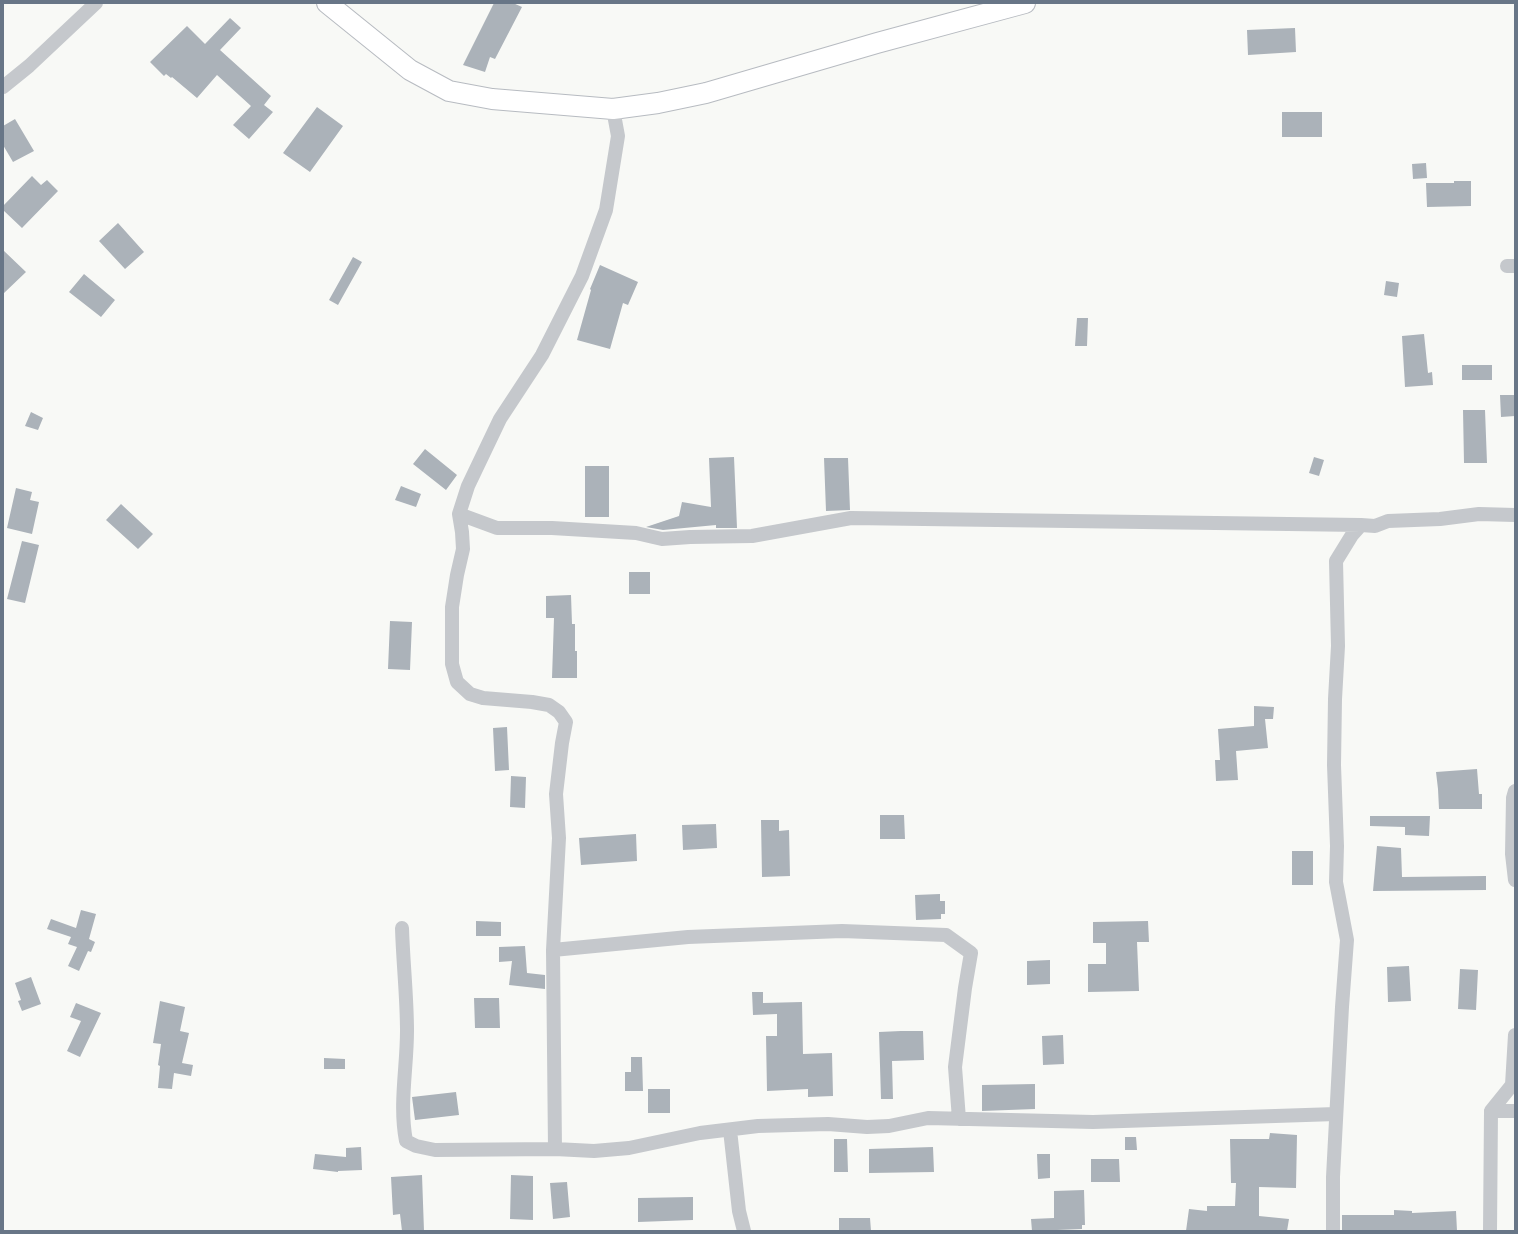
<!DOCTYPE html>
<style>
body{margin:0}
#map{position:relative;width:1518px;height:1234px;overflow:hidden;background:#f8f9f6;font-family:"Asap Condensed",sans-serif}
canvas{display:block}
.frame{position:absolute;inset:0;border:4px solid #687687;pointer-events:none}
</style>
<div id="map">
<canvas width="1518" height="1234"></canvas>
<div class="frame"></div>
</div>
<script>
const context = document.querySelector('canvas').getContext('2d');
context.lineJoin = 'round';
function fillPath(path, color) { context.fillStyle = color; context.fill(path, 'evenodd'); }
function stroke(path, color, width, dash) { context.strokeStyle = color; context.lineWidth = width; context.lineCap = dash ? 'butt' : 'round'; context.setLineDash(dash || []); context.stroke(path); }
fillPath(new Path2D(`
 M494 3H513L522 7 495 59 490 57 485 72 463 65Z
 M230 18 241 28 220 50 271 96 264 105 273 112 249 139 233 125 251 106 217 75 197 98 172 77 171 78 166 74 164 76 150 62 187 26 205 44Z
 M1295 28 1296 52 1248 55 1247 30Z
 M317 107 343 126 310 172 283 153Z
 M1282 112H1322V137H1282Z
 M15 119 34 151 13 162 3 145V126Z
 M1426 163 1427 178 1413 179 1412 164Z
 M32 176 41 185 47 180 58 191 22 228 3 210V206Z
 M1454 181H1471V206L1427 207 1426 183H1454Z
 M118 223 144 252 125 269 99 241Z
 M3 250 26 272 3 294Z
 M353 257 362 262 338 305 329 300Z
 M600 265 638 282 628 305 623 303 610 349 577 340 591 290 590 289Z
 M84 274 115 300 101 317 69 292Z
 M1386 281 1399 283 1397 297 1384 295Z
 M1077 318H1088L1087 346H1075Z
 M1424 334 1428 373 1432 372 1433 385 1405 387 1402 336Z
 M1462 365H1492V380H1462Z
 M1500 395H1515V416L1501 417Z
 M1463 410H1485L1487 463H1464Z
 M31 412 43 418 38 430 25 426Z
 M425 449 457 475 446 490 413 464Z
 M734 457 737 528H716V525L663 530 646 527 679 516 682 502 711 507 709 458Z
 M1314 457 1324 460 1319 476 1309 473Z
 M824 458H848L850 510 826 511Z
 M585 466H609V517H585Z
 M401 486 421 494 416 507 395 500Z
 M16 488 32 492 30 500 39 502 32 534 7 528Z
 M121 504 153 534 138 549 106 520Z
 M22 541 39 545 25 603 7 599Z
 M629 572H650V594H629Z
 M571 595 572 624H575V651H577V678H552L554 618H546V596Z
 M390 621 412 622 410 670 388 669Z
 M1254 706 1274 707 1273 719H1265L1268 748 1236 751 1238 780 1216 781 1215 760H1220L1218 729 1254 726Z
 M507 727 509 770 495 771 493 728Z
 M1477 769 1479 794H1482V809H1439L1438 789 1436 772Z
 M511 776 526 777 525 808 510 807Z
 M880 815H904L905 839H880Z
 M1370 816H1430L1429 836 1405 835V827L1370 826Z
 M761 820H779V831L789 830 790 876 762 877Z
 M716 824 717 848 683 850 682 825Z
 M636 834 637 861 581 865 579 838Z
 M1377 846 1401 848 1402 877 1486 876V890L1373 891Z
 M1292 851H1313V885H1292Z
 M940 894V901H945V914H941V919L916 920 915 895Z
 M81 910 96 914 89 939 95 942 91 952 88 951 79 971 68 966 77 947 68 944 71 937 47 929 51 919 76 928Z
 M476 921 501 922V936H476Z
 M1148 921 1149 942H1137L1139 991 1088 992V964H1106V943H1093V922Z
 M525 946 527 973 545 975V989L509 985 512 961 499 962V947Z
 M1050 960V984L1027 985V961Z
 M1409 966 1411 1001 1388 1002 1387 967Z
 M1460 969 1478 970 1476 1010 1458 1009Z
 M31 977 41 1004 22 1011 18 1001 21 1000 15 983Z
 M752 992H763V1003L802 1002 803 1054 832 1053 833 1096 808 1097V1089L767 1091 766 1036H777V1014L753 1015Z
 M474 998H499L500 1028H475Z
 M160 1001 185 1007 180 1031 189 1033 182 1063 193 1065 191 1076 174 1073 172 1089 158 1088 160 1066 158 1065 161 1044 153 1043Z
 M76 1003 101 1013 80 1057 67 1051 81 1021 70 1017Z
 M901 1031H923L924 1060 892 1061 893 1099H881L879 1032Z
 M1063 1035 1064 1064 1043 1065 1042 1036Z
 M631 1057H642L643 1091H625V1072H631Z
 M324 1058 345 1059V1069H324Z
 M1035 1084V1109L982 1111V1085Z
 M648 1089H670V1113H648Z
 M456 1092 459 1115 415 1120 412 1097Z
 M1270 1133 1297 1135 1296 1188 1259 1187V1216L1289 1219 1287 1231H1186L1189 1209 1207 1211V1206H1235L1236 1183H1231L1230 1139H1269Z
 M1125 1137H1136L1137 1150H1125Z
 M834 1139H847L848 1172H834Z
 M361 1147 362 1170 338 1171V1172L313 1169 315 1154 346 1157V1148Z
 M933 1147 934 1172 869 1173V1149Z
 M1037 1154H1050V1178L1038 1179Z
 M1091 1159H1119L1120 1182H1091Z
 M422 1175 424 1231H402L400 1214 393 1215 391 1177Z
 M511 1175 533 1176V1220L510 1219Z
 M567 1182 570 1217 553 1219 550 1183Z
 M1084 1190 1085 1225H1082V1229L1032 1231 1031 1219 1054 1218V1191Z
 M693 1197V1220L638 1222V1198Z
 M1394 1210 1412 1211V1213L1456 1211 1457 1231H1342V1215H1394Z
 M839 1218H870L871 1231H839Z`), '#abb2b9');
const secondary = new Path2D(`
 M327 3 410 70 449 91 492 99 613 109 658 103 706 93 877 43 1025 3`);
stroke(secondary, '#b7bbc1', 22);
stroke(new Path2D(`
 M3 87 29 66 96 3
 M1507 266H1515
 M459 514 497 528H552L636 533 662 539 690 537 752 536 851 518 1361 525
 M1515 791 1513 798 1512 854 1515 880
 M402 928C403 962 407 997 407 1031 407 1068 399 1104 406 1141L416 1146 435 1150 555 1149 594 1151 629 1148 700 1133 758 1126 828 1124 867 1127 889 1126 928 1118 1093 1122 1336 1114
 M553 950 688 937 842 931 946 935 971 953 965 988 955 1067 959 1119
 M1491 1111H1515
 M730 1130 739 1211 744 1231
 M555 1149 553 950 559 838 556 794 562 743 566 722 559 712 549 705 532 702 483 698 470 694 457 682 452 664V607L457 575 463 549 462 532 459 514 468 486 500 419 542 355 582 276 606 210 618 136 613 109
 M1333 1231V1177L1342 1007 1347 940 1336 882 1337 846 1334 765 1335 699 1338 646 1336 561 1352 535 1361 525 1375 526 1388 521 1440 519 1479 514 1515 515
 M1490 1231 1491 1111 1512 1085 1515 1035`), '#c5c8cc', 14);
stroke(secondary, '#fff', 20);
</script>
